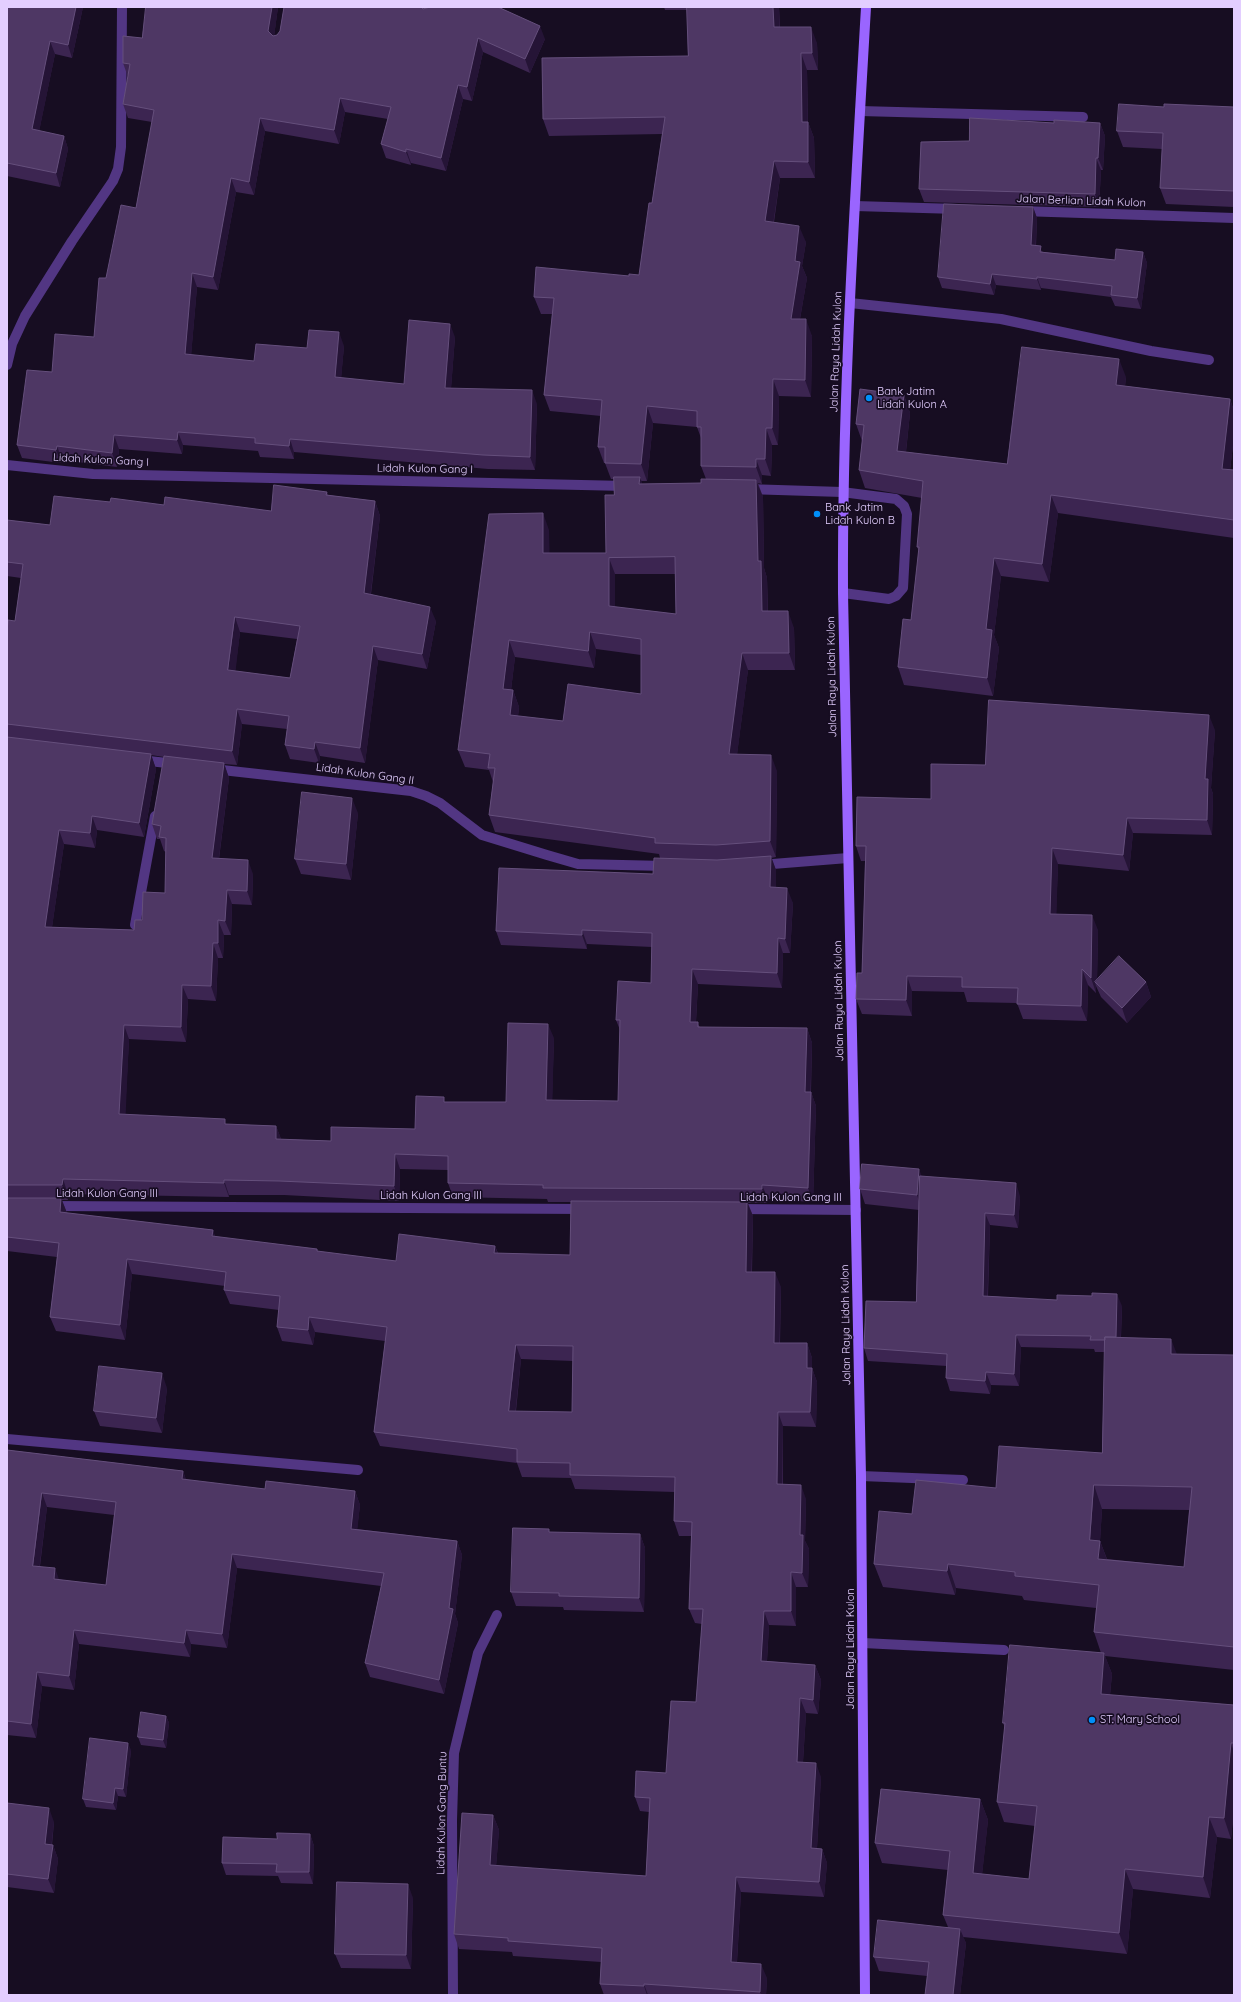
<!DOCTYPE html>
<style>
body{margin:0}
#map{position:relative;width:1241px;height:2002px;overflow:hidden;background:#170d22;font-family:Quicksand,sans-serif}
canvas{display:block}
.frame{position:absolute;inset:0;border:8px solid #e3ceff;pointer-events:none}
</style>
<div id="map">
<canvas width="1241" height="2002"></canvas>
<div class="frame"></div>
</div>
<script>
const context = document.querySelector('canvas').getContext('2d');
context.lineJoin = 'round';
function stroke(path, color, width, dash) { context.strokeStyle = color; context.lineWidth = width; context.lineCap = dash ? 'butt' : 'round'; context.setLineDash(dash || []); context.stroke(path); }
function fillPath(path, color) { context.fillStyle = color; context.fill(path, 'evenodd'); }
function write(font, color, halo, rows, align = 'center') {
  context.font = font + ' Quicksand,sans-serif'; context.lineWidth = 3.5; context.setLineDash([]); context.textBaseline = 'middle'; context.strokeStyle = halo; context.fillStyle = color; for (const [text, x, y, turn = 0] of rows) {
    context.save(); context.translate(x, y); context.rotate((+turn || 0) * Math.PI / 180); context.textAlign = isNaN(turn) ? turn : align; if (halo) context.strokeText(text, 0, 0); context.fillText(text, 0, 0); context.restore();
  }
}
stroke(new Path2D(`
 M850 303 1001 319 1151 351 1209 360
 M842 492 896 499 904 506 907 514 903 588 896 596 889 599 843 593
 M861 1476 963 1480
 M863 1643 1004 1650`), '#523683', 10);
stroke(new Path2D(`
 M860 111 1083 117
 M855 206 957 209
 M1021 211 1234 218
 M7 365 12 344 25 316 72 241 113 181 118 169 121 147 122 7
 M7 465 93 474 626 486
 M746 489 842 492
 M140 760 176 764
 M213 769 411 791 426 796 440 803 482 835 547 855 578 864 666 866
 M760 865 848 858
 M135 925 155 816
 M52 1206 584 1209
 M738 1209 856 1210
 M7 1439 358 1470
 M453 1995 452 1820 454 1753 478 1653 497 1615`), '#523683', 10);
stroke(new Path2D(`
 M865 1995 861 1476 843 593C842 398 855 202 866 7`), '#9a65ff', 10);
fillPath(new Path2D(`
 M7 7H91V8L83 7 72 58 55 54 39 131 64 136 68 149 60 187 7 176Z
 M278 7 274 36 277 35 280 31 284 7H426V8L545 39 530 73 483 52 472 101 463 99 446 171 411 163V165L386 158 381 144 388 119 345 112 339 144 265 131 254 195 236 192 218 290 197 287 191 355 254 361 307 348 344 346 341 378 404 384 455 337 451 388 537 404 535 470 488 469 294 452V459L260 457 258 451 183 445 182 454 119 449 117 467 62 460 61 463 22 458 17 445 52 372 94 337 106 278 136 208 152 122 128 118 123 104 128 77 123 63 142 38Z
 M664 7H779L780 27 817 43 818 70H807L808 122 814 138 815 178H780L774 222 806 242 802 266 807 278 800 319 812 336 811 397 779 396 778 445H772L771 476 762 475V484L758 483 763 497 764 568 767 578 768 611 794 628 795 670H748L737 754 777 771 776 857 771 858 776 870V888L793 903 790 953H783L782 988 698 984 696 1022 700 1027 807 1028 812 1043 811 1092 816 1106 813 1202 768 1199 767 1203H748L753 1216 752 1272 781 1287 780 1343H807L812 1358V1368L817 1382 816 1427 783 1426V1484L806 1499 805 1541 809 1549 808 1587H796V1626L769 1625 767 1661 815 1665 821 1680 818 1714 806 1713 803 1762 821 1777 817 1848 822 1849 827 1863 824 1897 741 1892 737 1962 767 1978 766 1995H604L600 1984 601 1962 513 1956 512 1952 459 1949 454 1934 493 1815 499 1830 496 1866 646 1876 649 1812 640 1811 635 1797 666 1773 696 1702 702 1624 695 1623 689 1609 691 1536H679L674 1521 675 1492 575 1489 571 1478 522 1477 517 1463 380 1446 374 1432 385 1341 315 1332 313 1345 282 1341 277 1327 279 1310 230 1304 224 1290 225 1286 132 1274 125 1340 56 1331 50 1317 57 1257 7 1251V633L15 621 21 578 7 576V520L50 525 110 502 271 511 327 492 328 495 375 501 380 516 371 594 436 621 427 669 378 660 365 763 320 756 319 763 290 759 285 745 287 729 242 724 237 765 224 764 229 778 219 859 253 874 252 905 232 904 231 935H224L223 958H218L216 1001 188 999 186 1042 129 1039 125 1114 227 1124 276 1126 281 1139 331 1141 415 1129 446 1102H506L554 1038 552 1100 618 1101 620 1030 616 1020 651 983 652 947 587 944V949L501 945 496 931 653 874 660 858 659 854 495 832 489 815 493 782 489 770 465 767 458 750 549 530V553H606L614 495V479H611L605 463H604L598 447 601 416 550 411 544 395 552 314H541L534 297 629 276 639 275 652 203 662 134 549 136 543 119 688 56 687 10H665ZM653 423 697 427 701 438V466L706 479 701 483 642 484 641 481H647ZM615 574H675L676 614 615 607ZM240 632 297 639 290 678 235 671ZM596 649 641 655V694L563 721 518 716 519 707 513 690H511L515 657 594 668ZM151 755 164 757 152 824 157 839H160L164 851 166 852 165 893 134 930 52 927 64 844 95 848 97 830 144 837 156 769ZM400 1169 448 1170V1183L453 1197 547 1199 548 1202H571L570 1255 498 1253 495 1246 396 1261 318 1252 317 1249 215 1237 213 1230 67 1213 62 1200H68V1194L229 1197V1195H284L399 1201ZM521 1359 573 1361 572 1412 516 1411Z
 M1007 7H1024V8Z
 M1164 107H1234V207L1166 204 1160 188 1162 149 1123 147 1117 131Z
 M1054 123H1100L1105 136 1103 170H1101L1099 207 924 202 919 189 969 141Z
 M1033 207 1037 218 1036 246 1043 252 1115 260 1143 252 1147 263 1141 309 1115 306 1111 297 1041 288V290L996 285 994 295 942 288 938 277Z
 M1126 377 1125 386 1230 399 1234 411V437L1230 470H1234V538L1058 513 1049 582 1001 576 994 635 999 648 993 696 904 685 898 667 911 620 919 551 917 547 922 498 865 488 859 470 862 441 856 424 904 395 910 413 906 452 1007 464Z
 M1215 730 1211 788 1213 794 1212 835 1133 833 1129 871 1058 864 1056 914 1098 930 1097 980 1146 982 1151 997 1127 1023 1101 997 1096 986V993L1088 985 1087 1021 1023 1019 1017 1003 967 1002 964 992 912 991V1016L862 1014 856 999 862 973 865 861H861L856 846 985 765Z
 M358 813 351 880 301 874 295 859Z
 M922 1176 1020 1196 1018 1228 990 1225 988 1296 1122 1306 1121 1337 1176 1354 1234 1355V1670L1105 1656 1112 1674 1110 1695 1234 1705V1808L1231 1839 1217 1837 1210 1898 1133 1889 1127 1954 963 1937 966 1943 960 1995H925L927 1976 879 1971 874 1957 948 1927 943 1915 948 1870 882 1863 875 1843 980 1799 988 1820 982 1874 1029 1879 1035 1826 1004 1822 997 1802 1005 1728 1003 1723 1101 1653 1094 1632 1096 1608 1024 1600 1022 1596 956 1588 955 1595 883 1587 874 1564 912 1514 996 1488 1102 1453 1105 1352H1095L1094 1349 1021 1347 1019 1386 991 1385 990 1394 950 1391 946 1378 947 1366 868 1361 864 1348 916 1302 919 1210 865 1204 860 1189ZM1102 1509 1189 1510 1184 1567 1107 1559 1100 1541Z
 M167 1388 162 1433 100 1426 94 1411Z
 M7 1450 183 1471 186 1480 265 1489 355 1491 360 1505 357 1529 457 1541 462 1555 455 1614 458 1623 444 1694 370 1677 365 1663 381 1586 237 1568 227 1648 191 1644 190 1657 79 1644 74 1690 42 1686 36 1738 7 1735ZM47 1507 114 1515 106 1585 60 1580 40 1566Z
 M550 1532 640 1534 645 1548 644 1612 564 1610 563 1607 516 1606 511 1592Z
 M166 1716 169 1723 166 1748 141 1745 138 1737Z
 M131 1750 126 1797 118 1796 116 1810 86 1807 83 1799Z
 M7 1803 54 1822 52 1845H53L58 1859 54 1893 7 1887Z
 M310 1834 314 1846 313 1884 281 1883 278 1876 226 1875 222 1863 277 1839Z
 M413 1898 411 1969 341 1968 335 1954Z`), '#3c2551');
fillPath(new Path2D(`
 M76 7H83L72 58 68 45Z
 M272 7H278L273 45 268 31Z
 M773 7H779L780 44 774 27Z
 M540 26 545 39 530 73 525 59Z
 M811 27 817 43 818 70 812 53Z
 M478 38 483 52 472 101 467 87Z
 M50 41 55 54 37 142 32 129Z
 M801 53 807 70 808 139 802 122Z
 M458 85 463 99 446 171 441 158Z
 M340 98 345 112 339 144 334 130Z
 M260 118 265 131 254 195 249 182Z
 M808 122 814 138 815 178 808 162Z
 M1100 123 1105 136 1103 170 1098 158Z
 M64 136 68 149 60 187 56 173Z
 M406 149 411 163V165L406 152Z
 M1096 158 1101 170 1099 207 1095 194Z
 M774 161 780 178 771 238 765 221Z
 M231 178 236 192 218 290 213 277Z
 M1033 207 1037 218 1035 256 1031 245Z
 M799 226 806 242 802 266 807 278 797 336 791 319 795 261Z
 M1143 252 1147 263 1141 309 1137 298Z
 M192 273 197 287 190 368 185 354Z
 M992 274 996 285 994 295 990 284Z
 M1037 277 1041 288V290L1037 279Z
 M806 319 812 336 811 397 805 380Z
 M450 324 455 337 450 401 445 388Z
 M339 332 344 346 340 391 335 377Z
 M1119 359 1126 377 1123 403 1116 385Z
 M773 379 779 396 778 445 772 428Z
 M532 390 537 404 535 470 530 457Z
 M904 395 910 413 904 469 897 451Z
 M1230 399 1234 411V437L1228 487 1222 469Z
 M647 406 653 423 647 481 641 464Z
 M766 428 772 445 771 476 765 459Z
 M178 432 183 445 182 454 177 440Z
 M114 435 119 449 117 467 112 453Z
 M290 439 294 452V459L289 446Z
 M57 446 62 460 61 463 56 450Z
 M756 459 762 475V484L756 467Z
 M640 477 646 494 639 484Z
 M756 480 763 497 764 568 767 578 768 628 762 611 758 561Z
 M1051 495 1058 513 1049 582 1042 564Z
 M375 501 380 516 369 607 364 593Z
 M543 513 549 530 550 570 543 553Z
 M609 558 615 574V623L609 606Z
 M994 558 1001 576 994 635 999 648 993 696 987 678 986 629Z
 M430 607 436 621 427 669 422 654Z
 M788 611 794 628 795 670 789 653Z
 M235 617 240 632 234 685 228 670Z
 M590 632 596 649 594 668 588 651Z
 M509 640 515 657 509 706 503 689Z
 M373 646 378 660 365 763 360 748Z
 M742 653 748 670 735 771 729 754Z
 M513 690 519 707 516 732 510 715Z
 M237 709 242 724 237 765 232 751Z
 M1209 715 1215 730 1211 788 1213 794 1212 835 1207 820 1205 779Z
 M315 742 320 756 319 763 314 749Z
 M151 754 156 769 144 837 139 823Z
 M771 755 777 771 776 857 770 841Z
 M224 763 229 778 217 873 212 858Z
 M352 798 358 813 351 880 346 864Z
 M92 816 97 830 95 848 90 833Z
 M1127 818 1133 833 1129 871 1123 855Z
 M59 830 64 844 50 941 45 927Z
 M1052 848 1058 864 1056 930 1050 914Z
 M771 856 776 870V902L770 887Z
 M248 860 253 874 252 905 247 891Z
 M787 888 793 903 790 953 785 939Z
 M227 890 232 904 231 935 225 921Z
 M1092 915 1098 930 1097 983 1095 982 1096 986V993L1091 978Z
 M218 920 224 935 223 958 218 943Z
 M582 930 587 944V949L582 935Z
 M778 938 783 953 782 988 777 973Z
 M213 943 218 958 216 1001 211 986Z
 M692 969 698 984 695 1037 690 1022Z
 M1082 969 1088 985 1087 1021 1081 1006Z
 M907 976 912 991V1016L906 1000Z
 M1146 982 1151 997 1127 1023 1122 1008Z
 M182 985 188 999 186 1042 181 1027Z
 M548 1024 554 1038 552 1115 546 1100Z
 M124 1025 129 1039 125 1129 119 1114Z
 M807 1028 812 1043 810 1106 805 1092Z
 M811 1092 816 1106 813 1202 808 1188Z
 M276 1126 282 1141 276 1139Z
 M395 1154 400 1169 399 1201 394 1186Z
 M919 1169 925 1185 922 1210 917 1195Z
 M63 1179 68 1194V1200L62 1185Z
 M224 1180 229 1195V1197L224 1183Z
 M1016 1183 1020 1196 1018 1228 1014 1215Z
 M762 1185 768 1199 767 1203 762 1189Z
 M61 1198 67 1213 60 1212Z
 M747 1202 753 1216 751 1286 746 1272Z
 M985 1213 990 1225 987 1308 983 1296Z
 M213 1230 218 1244 212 1236Z
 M495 1246 500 1260 494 1253Z
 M127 1259 132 1274 125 1340 120 1325Z
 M775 1272 781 1287 779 1357 774 1343Z
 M1117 1294 1122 1306 1120 1353 1116 1341Z
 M309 1317 315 1332 313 1345 308 1330Z
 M1016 1335 1021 1347 1019 1386 1014 1374Z
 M1171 1339 1180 1362 1171 1354Z
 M807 1343 812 1358V1368L817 1382 816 1427 810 1412 807 1368Z
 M516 1345 521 1359 514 1425 509 1411Z
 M986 1372 991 1385 990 1394 985 1381Z
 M162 1373 167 1388 162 1433 156 1418Z
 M778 1412 783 1426 782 1499 777 1484Z
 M183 1471 188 1485 182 1479Z
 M801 1485 806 1499 805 1541 809 1549 808 1587 802 1573 800 1535Z
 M1094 1485 1102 1509 1100 1541 1109 1565 1107 1582 1090 1540Z
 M355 1491 360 1505 356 1542 351 1529Z
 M42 1493 47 1507 38 1579 33 1566Z
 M640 1534 645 1548 644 1612 639 1598Z
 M457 1541 462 1555 455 1614 458 1623 444 1694 439 1680Z
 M232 1554 237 1568 227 1648 222 1634Z
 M948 1564 956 1588 955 1595 947 1571Z
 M55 1568 60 1582 54 1579Z
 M791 1572 796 1587V1626L791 1611Z
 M764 1611 769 1625 766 1675 761 1661Z
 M74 1630 79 1644 74 1690 69 1676Z
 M186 1630 191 1644 190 1657 184 1643Z
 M1104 1653 1112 1674 1108 1714 1101 1694Z
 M815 1665 821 1680 818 1714 813 1700Z
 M37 1672 42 1686 36 1738 31 1724Z
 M800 1698 806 1713 802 1776 797 1762Z
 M166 1716 169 1723 166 1748 163 1740Z
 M128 1743 131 1750 126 1797 123 1789Z
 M1231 1743 1234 1752V1808L1231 1839 1224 1818Z
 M816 1763 821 1777 816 1863 811 1848Z
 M115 1788 118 1796 116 1810 113 1803Z
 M980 1799 988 1820 980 1894 973 1873Z
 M49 1808 54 1822 50 1858 45 1844Z
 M493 1815 499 1830 495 1880 490 1865Z
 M1209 1817 1217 1837 1210 1898 1203 1877Z
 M310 1834 314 1846 313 1884 309 1872Z
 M53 1845 58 1859 54 1893 48 1879Z
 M822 1849 827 1863 824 1897 819 1882Z
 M1125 1869 1133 1889 1127 1954 1119 1933Z
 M736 1877 741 1892 736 1976 731 1962Z
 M408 1884 413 1898 411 1969 406 1955Z
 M960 1929 966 1943 960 1995H953Z
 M761 1964 767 1978 766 1995H761L760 1992Z
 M644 1984 648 1995H647L644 1986Z`), '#251436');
const building = new Path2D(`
 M7 7H76L68 45 50 41 32 129 64 136 56 173 7 163Z
 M146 7H272L268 31 273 36 277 35 280 31 284 7H421L423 9 430 7H498L540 26 525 59 478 38 467 87 458 85 441 158 406 149V152L381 144 391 107 340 98 334 130 260 118 249 182 231 178 213 277 192 273 185 354 254 361 256 344 307 348 309 330 339 332 335 377 404 384 409 320 450 324 445 388 532 390 530 457 483 455 290 439 289 446 255 443V438L178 432 177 440 114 435 112 453 57 446 56 450 17 445 27 370 52 372 55 334 94 337 99 278H106L121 205 136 208 154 110 123 104 130 64 123 63V36L142 38Z
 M687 7H773L774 27H811L812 53H801L802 122H808V162L774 161 765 221 799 226 795 261 800 262 791 319H806L805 380 773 379 772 428H766L765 459H756V467L701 466V427H697V411L647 406 641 464 605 463V447H598L602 400 544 395 554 298 534 297 536 267 629 276V274L639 275 649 203H652L665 117 543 119 542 58 688 56Z
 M1119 104 1164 107V104L1234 107V191L1160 188 1163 133 1117 131Z
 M970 118 1054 123V120L1100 123 1098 158H1096L1095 194 919 189 921 142 969 141Z
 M944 204 1033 207 1031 245 1041 246 1040 252 1115 260 1116 249 1143 252 1137 298 1111 295 1112 286 1037 277V279L992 274 990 284 938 277Z
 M1022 347 1119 359 1116 385 1230 399 1222 469 1234 470V520L1051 495 1042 564 994 558 986 629 992 630 987 678 898 667 903 619 911 620 919 547H917L923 481 859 470 864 425 856 424 860 389 904 395 897 451 1007 464Z
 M614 477H640L639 484 701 483V479L756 480 758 561H761L762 611H788L789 653H742L729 754 771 755 770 841 716 845 655 843V838L489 815 495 768H488L490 754 458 750 489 514 543 513V553H606L605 495H614ZM675 557 676 614 609 606V558ZM590 632 641 639V694L568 684 563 721 510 715 513 690 503 689 509 640 588 651Z
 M274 485 327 492 326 495 375 501 364 593 430 607 422 654 373 646 360 748 315 742 314 749 285 745 289 716 237 709 232 751 7 724V633L8 620 15 621 23 564 7 562V520L50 525 54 496 110 502 111 498 164 505 165 497 271 511ZM235 617 300 626 290 678 228 670Z
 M989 700 1209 715 1205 779H1208L1207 820 1127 818 1123 855 1052 848 1050 914 1092 915 1091 978 1082 969 1081 1006 1017 1004 1018 988 962 987V977L907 976 906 1000 856 999 857 973H862L866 846H856L857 797 931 799V764L985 765Z
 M7 737 151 754 139 823 92 816 90 833 59 830 45 927 134 930 135 920H142L143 892 165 893 166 838 159 837 161 826 152 824 164 756 224 763 212 858 248 860 247 891 227 890 225 921 218 920V943H213L211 986 182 985 181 1027 124 1025 119 1114 225 1119V1124L276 1126V1139L331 1141V1127L415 1129 416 1096 444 1097V1102H506L508 1023 548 1024 546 1100 618 1101 620 1020H616L618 981 651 983 652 933 582 930V935L496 931 499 868 653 874 654 858 717 860 771 856 770 887 787 888 785 939 778 938 777 973 692 969 690 1022H698V1027L807 1028 805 1092H811L808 1188 762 1185V1189L543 1188V1185L448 1183V1156L395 1154 394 1186 279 1181 224 1180V1183L63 1179 62 1185H7Z
 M302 792 352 798 346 864 295 859Z
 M1119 956 1146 982 1122 1008 1095 982Z
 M862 1164 919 1169 917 1195 860 1189Z
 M920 1176 1016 1183 1014 1215 985 1213 983 1296 1057 1300V1295L1092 1296V1293L1117 1294 1116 1337H1105V1340H1090L1091 1336 1016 1335 1014 1374 986 1372 985 1381 946 1378 947 1354 864 1348 866 1301 916 1302Z
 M7 1198H61L60 1212 213 1230 212 1236 317 1249V1251L396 1261 399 1234 495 1246 494 1253 570 1255 571 1201 747 1202 746 1272H775L774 1343H807V1368H812L810 1412H778L777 1484 801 1485 800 1535H803L802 1573 791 1572V1611H764L761 1661 815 1665 813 1700 800 1698 797 1762 816 1763 811 1848 822 1849 819 1882 736 1877 731 1962 761 1964 760 1992 644 1984V1986L600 1984 602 1948 508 1941V1938L454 1934 462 1813 493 1815 490 1865 646 1876 650 1798 635 1797 636 1771 666 1773 671 1701 696 1702 703 1609H689L692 1522 674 1521 675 1477 570 1475V1463L517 1462V1449L374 1432 387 1327 309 1317 308 1330 277 1327 280 1296 224 1290 226 1272 127 1259 120 1325 50 1317 59 1243 7 1237ZM516 1345 573 1346 572 1412 509 1411Z
 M1105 1337 1171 1339V1354L1234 1355V1647L1094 1632 1099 1585 1015 1576V1572L948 1564 947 1571 874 1564 879 1511 912 1514 916 1480 996 1488 999 1446 1102 1453ZM1094 1485 1192 1487 1184 1567 1098 1559 1100 1541 1090 1540Z
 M99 1366 162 1373 156 1418 94 1411Z
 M7 1450 183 1471 182 1479 265 1489 266 1481 355 1491 351 1529 457 1541 449 1608 453 1609 439 1680 365 1663 384 1573 232 1554 222 1634 186 1630 184 1643 74 1630 69 1676 37 1672 31 1724 7 1721ZM42 1493 116 1502 106 1585 54 1579 55 1568 33 1566Z
 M513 1528 549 1529V1532L640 1534 639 1598 559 1596V1593L511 1592Z
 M1010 1645 1104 1653 1101 1694 1234 1705V1743H1231L1224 1818 1209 1817 1203 1877 1125 1869 1119 1933 943 1915 950 1851 875 1843 881 1789 980 1799 973 1873 1029 1879 1037 1806 997 1802 1005 1723H1003Z
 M141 1712 166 1716 163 1740 138 1737Z
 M90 1738 128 1743 123 1789 115 1788 113 1803 83 1799Z
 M7 1803 49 1808 45 1844 53 1845 48 1879 7 1874Z
 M277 1833 310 1834 309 1872H276L277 1864 222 1863 223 1837 277 1839Z
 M337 1882 408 1884 406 1955 335 1954Z
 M878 1920 960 1929 953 1995H925L929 1962 874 1957Z`);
fillPath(building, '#4e3764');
stroke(building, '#654f7c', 1);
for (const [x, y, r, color] of [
 [869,398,4,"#008ff9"],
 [817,514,4,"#008ff9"],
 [1092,1720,4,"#008ff9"]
]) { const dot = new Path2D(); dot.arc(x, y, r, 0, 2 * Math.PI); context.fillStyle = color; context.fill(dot); stroke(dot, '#170d22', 1.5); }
write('11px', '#e3ceff', '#170d22', [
 ["Jalan Berlian Lidah Kulon",1081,201,2],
 ["Jalan Raya Lidah Kulon",836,352,-88],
 ["Lidah Kulon Gang I",101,460,3],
 ["Lidah Kulon Gang I",425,469,1],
 ["Jalan Raya Lidah Kulon",832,677,-91],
 ["Lidah Kulon Gang II",365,774,8],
 ["Jalan Raya Lidah Kulon",839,1001,-91],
 ["Lidah Kulon Gang III",107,1194],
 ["Lidah Kulon Gang III",431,1196],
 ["Lidah Kulon Gang III",791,1198],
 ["Jalan Raya Lidah Kulon",846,1325,-91],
 ["Jalan Raya Lidah Kulon",851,1649,-90],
 ["Lidah Kulon Gang Buntu",442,1813,-89]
]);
write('11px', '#e3ceff', '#170d22', [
 ["Bank Jatim",877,392],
 ["Lidah Kulon A",877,405],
 ["Bank Jatim",825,508],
 ["Lidah Kulon B",825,521],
 ["ST. Mary School",1100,1720]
], 'left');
</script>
